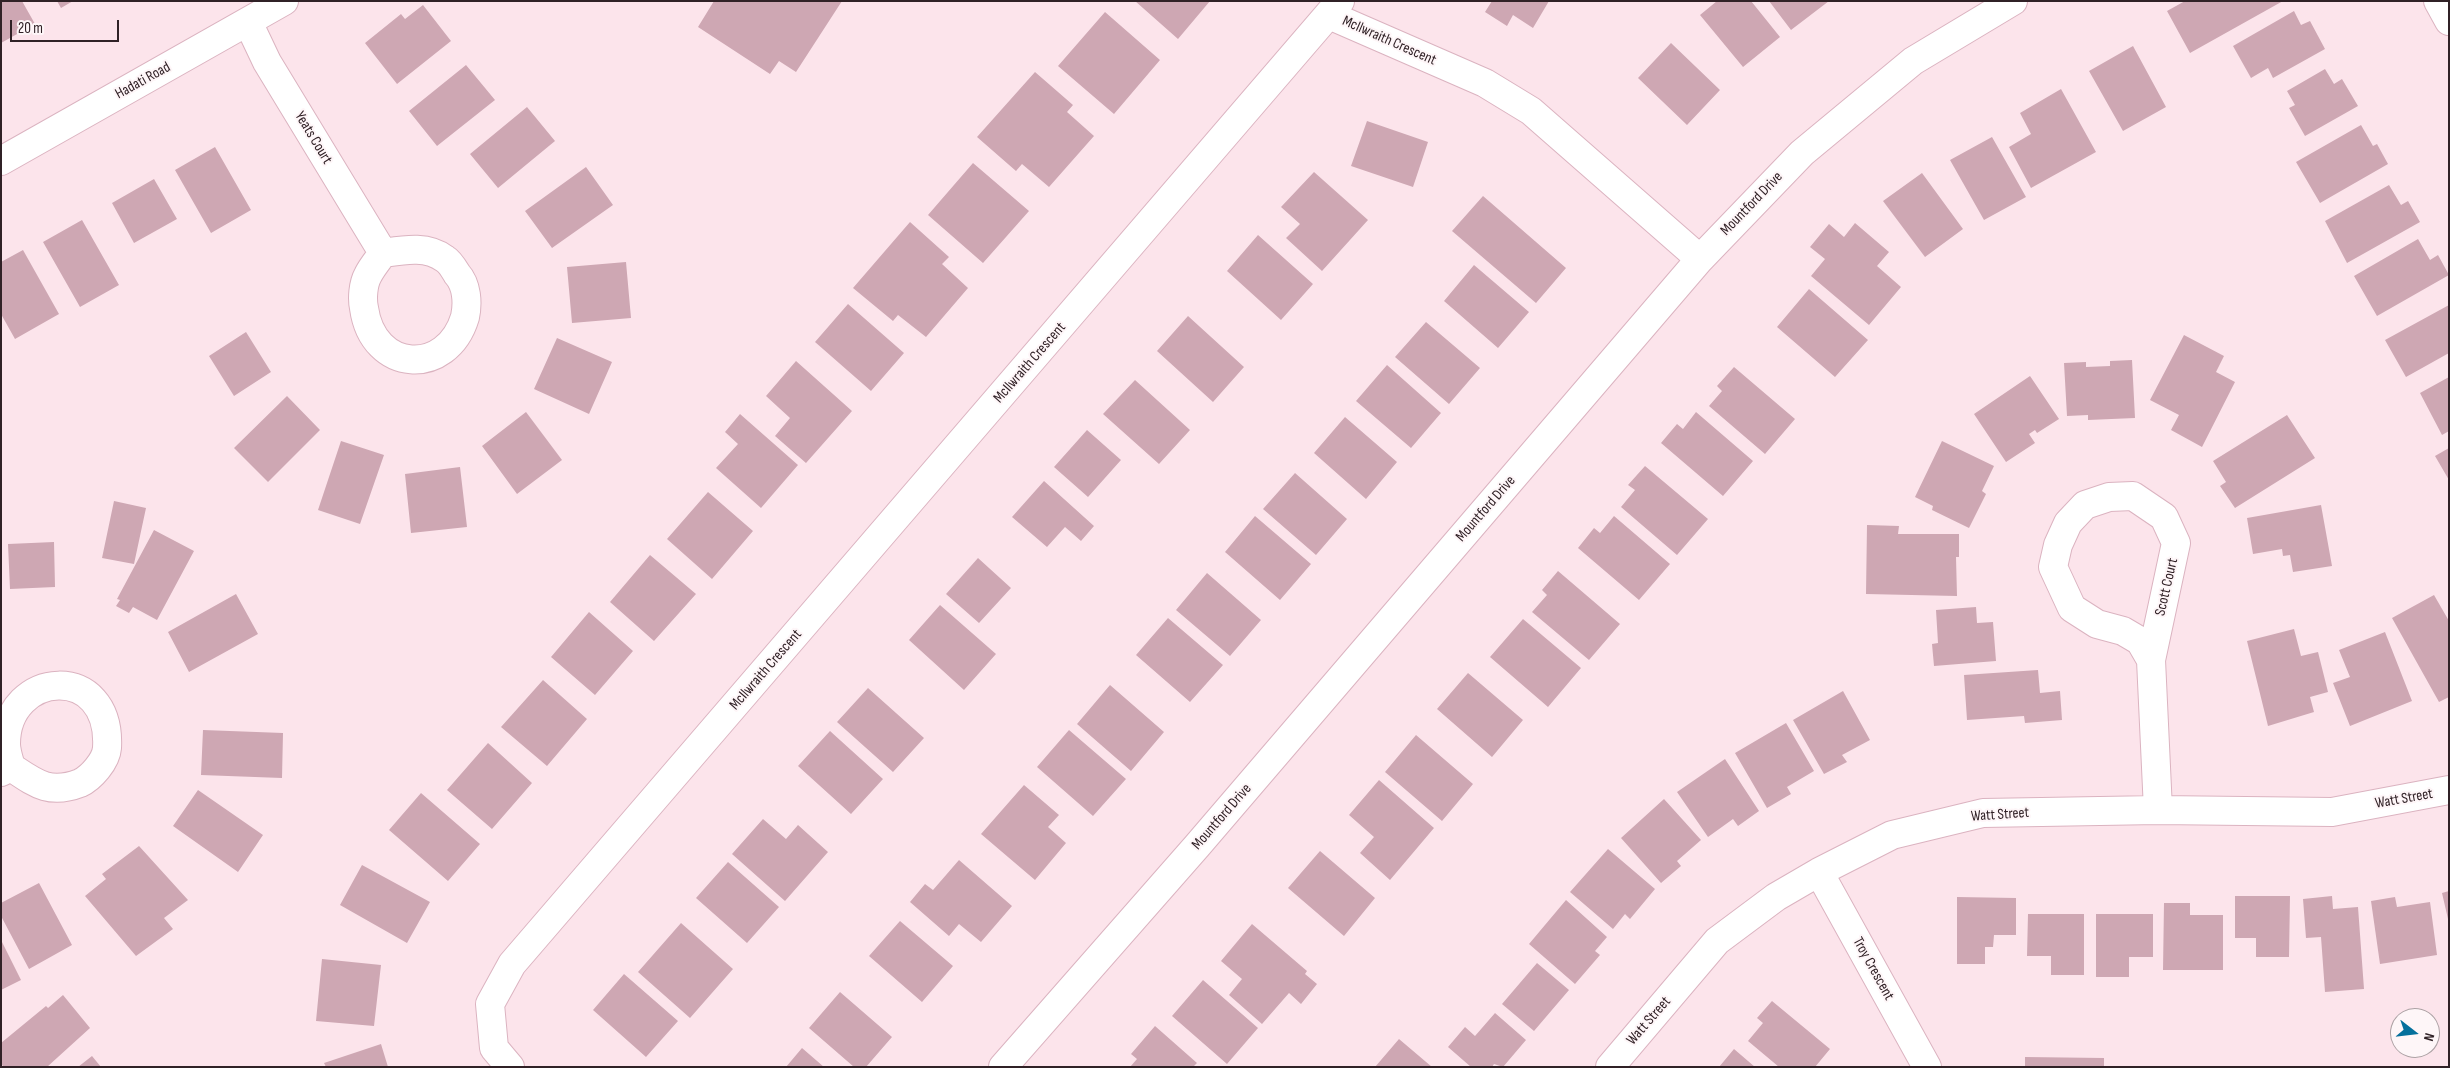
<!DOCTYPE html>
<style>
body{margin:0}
#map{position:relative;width:2450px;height:1068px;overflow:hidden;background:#fce4eb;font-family:"Sofia Sans Condensed",sans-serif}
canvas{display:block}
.frame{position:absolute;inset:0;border:2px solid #302126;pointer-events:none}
.north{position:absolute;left:2390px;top:1008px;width:50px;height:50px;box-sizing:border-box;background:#fef6f8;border:1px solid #aca1a4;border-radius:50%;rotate:106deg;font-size:14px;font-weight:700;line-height:20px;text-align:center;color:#302126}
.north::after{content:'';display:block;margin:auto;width:18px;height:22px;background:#05709c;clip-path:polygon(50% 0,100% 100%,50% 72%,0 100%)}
.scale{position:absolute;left:10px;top:20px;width:109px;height:22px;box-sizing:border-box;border:2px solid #302126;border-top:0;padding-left:6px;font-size:15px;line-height:18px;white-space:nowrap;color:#302126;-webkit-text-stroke:4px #fef6f8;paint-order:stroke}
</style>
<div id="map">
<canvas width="2450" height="1068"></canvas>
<div class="frame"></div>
<div class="north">N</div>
<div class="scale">20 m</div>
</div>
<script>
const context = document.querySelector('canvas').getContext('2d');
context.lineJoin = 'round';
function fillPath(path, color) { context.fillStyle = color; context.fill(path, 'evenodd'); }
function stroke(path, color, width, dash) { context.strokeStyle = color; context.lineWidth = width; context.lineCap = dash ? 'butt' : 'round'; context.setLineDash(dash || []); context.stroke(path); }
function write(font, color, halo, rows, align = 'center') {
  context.font = font + ' "Sofia Sans Condensed",sans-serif'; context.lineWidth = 4; context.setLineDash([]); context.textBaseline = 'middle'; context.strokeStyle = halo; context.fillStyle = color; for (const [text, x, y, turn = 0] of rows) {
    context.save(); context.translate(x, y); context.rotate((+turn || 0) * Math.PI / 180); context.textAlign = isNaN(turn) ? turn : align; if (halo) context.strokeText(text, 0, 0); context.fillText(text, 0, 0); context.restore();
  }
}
fillPath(new Path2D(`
 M1 1H22L35 24 1 43Z
 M57 1H73L61 8Z
 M714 1H842L796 72 779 61 770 74 698 27Z
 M1135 1H1210L1178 39Z
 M1492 1H1549L1533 28 1513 15 1507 26 1485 12Z
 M1717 1H1751L1780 37 1743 67 1700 15Z
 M1769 1H1829L1791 30Z
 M2185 1H2283L2190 53 2167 11Z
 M423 5 451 41 397 84 365 43 401 14 405 19Z
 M2294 11 2301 25 2310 21 2325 49 2273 78 2268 68 2251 78 2233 46Z
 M1105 12 1160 60 1114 114 1058 66Z
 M1671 43 1720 90 1687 125 1638 78Z
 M2133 46 2166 107 2123 131 2089 71Z
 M466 65 495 100 437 146 409 111Z
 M2325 69 2334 84 2342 79 2358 106 2305 136 2289 108 2295 105 2287 91Z
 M1035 72 1073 105 1067 112 1094 136 1049 187 1022 164 1016 171 977 137Z
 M2061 89 2096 152 2031 188 2009 147 2031 134 2020 113Z
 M527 107 555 141 498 188 470 154Z
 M1367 121 1428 142 1413 187 1351 166Z
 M2361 125 2373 146 2377 144 2388 164 2320 203 2296 162Z
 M1992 137 2026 197 1984 220 1950 160Z
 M215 147 251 210 211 233 175 170Z
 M973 163 1029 211 983 263 928 215Z
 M586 167 613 205 552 248 525 211Z
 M1314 172 1368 220 1322 271 1286 238 1300 224 1281 207Z
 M1922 173 1963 229 1925 257 1883 201Z
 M154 179 177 219 134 243 112 203Z
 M2389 185 2401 205 2408 201 2420 222 2347 263 2325 221Z
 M1483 196 1566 268 1536 303 1452 231Z
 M82 220 119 285 80 307 43 242Z
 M910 222 949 257 942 264 968 288 926 337 898 315 893 321 853 288Z
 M1855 223 1889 252 1877 266 1901 287 1869 325 1811 276 1825 259 1810 247 1829 224 1844 237Z
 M1258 235 1313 284 1281 320 1227 271Z
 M2418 239 2430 260 2438 255 2449 275 2377 316 2354 276Z
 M23 250 59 314 15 339 1 314V262Z
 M626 262 631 318 572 323 567 267Z
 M1474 265 1529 312 1498 348 1444 301Z
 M1809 289 1868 340 1835 377 1777 327Z
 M848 304 904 353 871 391 815 342Z
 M2449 305V353L2406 377 2385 340Z
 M1188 316 1244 367 1213 402 1157 351Z
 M1426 322 1480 368 1449 404 1395 357Z
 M246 332 271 372 234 396 209 356Z
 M2184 335 2224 356 2216 372 2235 382 2202 447 2171 430 2179 415 2150 400Z
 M557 338 612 362 589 414 534 389Z
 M2132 360 2135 418 2088 420V415L2067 416 2064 363 2086 362V367L2110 366V361Z
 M796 361 852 411 806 463 775 436 790 418 766 396Z
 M1387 365 1441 413 1411 448 1356 401Z
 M1734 367 1795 419 1765 454 1709 406 1722 391 1717 386Z
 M2030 376 2059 419 2037 433 2035 430 2029 434 2035 443 2006 462 1974 414Z
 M2449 377V431L2442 435 2420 393Z
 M1135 380 1190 430 1159 464 1103 414Z
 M287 396 320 430 268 482 234 448Z
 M526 412 562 460 517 494 482 446Z
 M1696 412 1753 461 1723 496 1661 443 1677 424 1683 429Z
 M740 414 798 465 761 508 716 468 738 444 725 432Z
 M2287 415 2315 458 2235 508 2220 486 2226 482 2213 461Z
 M1345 417 1397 462 1366 499 1314 453Z
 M1087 430 1121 460 1088 497 1054 467Z
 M341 441 384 455 360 524 318 510Z
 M1942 441 1994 466 1982 491 1986 494 1969 528 1932 510 1933 506 1915 497Z
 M2449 448V480L2435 456Z
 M1645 466 1708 519 1677 555 1621 507 1635 490 1628 485Z
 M460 467 467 527 411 533 405 474Z
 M1295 473 1347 519 1316 555 1263 509Z
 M1044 481 1094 526 1081 541 1065 527 1047 547 1012 517Z
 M708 492 753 531 712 579 667 539Z
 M114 501 146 508 134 564 102 558Z
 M2321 505 2332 566 2293 572 2290 555 2283 556 2282 549 2253 554 2247 518Z
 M1255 516 1311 564 1280 600 1225 552Z
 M1614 516 1670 564 1639 600 1578 548 1594 528 1600 533Z
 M1867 525 1899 526 1898 534H1959V557H1956L1957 596 1866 594Z
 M154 530 194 551 157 620 133 607 129 613 116 606 120 600 117 599Z
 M54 542 55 587 10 589 8 544Z
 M650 555 696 594 654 641 610 602Z
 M978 558 1011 588 979 623 946 594Z
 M1558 571 1620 624 1589 660 1532 612 1547 595 1542 590Z
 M1207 573 1261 620 1230 656 1176 610Z
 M236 594 258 634 189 672 168 632Z
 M2434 595 2449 621V697L2439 702 2392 618Z
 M940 605 996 654 964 690 909 640Z
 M1976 607 1977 623 1993 622 1996 661 1934 666 1932 644 1938 643 1936 610Z
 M589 612 633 651 595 695 551 657Z
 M1168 618 1223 665 1190 702 1136 655Z
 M1523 619 1581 668 1548 707 1490 657Z
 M2294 629 2301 656 2318 652 2328 692 2310 697 2314 712 2268 726 2247 641Z
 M2385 632 2412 701 2350 726 2333 683 2350 677 2339 650Z
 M2038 670 2040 693 2060 691 2062 720 2025 723 2024 716 1967 720 1964 675Z
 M1468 673 1523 720 1492 757 1437 709Z
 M543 680 587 719 547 766 501 727Z
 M1110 685 1164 732 1131 771 1077 724Z
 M868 688 924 738 893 772 837 722Z
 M1843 691 1870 740 1842 755 1847 762 1824 774 1793 720Z
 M1786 723 1814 771 1787 787 1791 794 1767 808 1735 753Z
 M203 730 283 733 282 778 201 775Z
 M1069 730 1126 779 1093 816 1037 767Z
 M830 731 883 779 851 814 798 766Z
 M1416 735 1473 784 1442 821 1385 772Z
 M488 743 532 783 492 829 447 790Z
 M1725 759 1759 811 1738 826 1733 819 1708 837 1677 792Z
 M1379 780 1434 828 1390 880 1360 853 1374 837 1349 815Z
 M1024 785 1059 815 1048 827 1066 843 1035 880 981 834Z
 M198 790 263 835 238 872 173 826Z
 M421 793 480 844 448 881 389 830Z
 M1664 799 1701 840 1677 861 1681 866 1661 883 1621 838Z
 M763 819 786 839 798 825 828 852 785 901 732 854Z
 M139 846 188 900 164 918 173 929 136 956 85 896 106 879 102 874Z
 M1608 849 1655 889 1630 919 1625 914 1613 929 1570 892Z
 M1320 851 1375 898 1344 936 1288 888Z
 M959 860 1012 906 981 942 959 924 949 936 910 902 925 884 933 890Z
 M728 862 779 907 747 943 696 898Z
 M362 865 430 902 407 943 340 905Z
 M39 883 72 945 29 969 1 916V903Z
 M2449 891V919H2448L2442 893Z
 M2235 896H2290L2289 957H2256V938H2235Z
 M2332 896 2333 909 2358 907 2364 989 2325 992 2321 937 2306 938 2303 899Z
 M1957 897 2016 898V935H1994L1993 947H1985V964H1957Z
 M2395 897 2397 907 2430 902 2437 955 2380 964 2371 901Z
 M1566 900 1607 937 1595 951 1600 955 1575 984 1529 944Z
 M2164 903H2190V915H2223V970H2163Z
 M2028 914H2084V975H2051V956H2027Z
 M2096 914H2153V957H2129V977H2096Z
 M900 921 953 966 922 1002 869 956Z
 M681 923 733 969 690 1018 638 972Z
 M1252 924 1307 971 1305 974 1317 984 1301 1004 1289 993 1262 1024 1229 995 1242 979 1221 961Z
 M1 940 21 980 1 990Z
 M322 959 381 965 374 1026 316 1021Z
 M1537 963 1569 990 1534 1031 1502 1004Z
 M624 974 678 1021 646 1057 593 1010Z
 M1203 980 1258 1028 1227 1064 1172 1016Z
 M840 992 892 1037 866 1067H854L809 1028Z
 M63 995 90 1028 47 1067H4L1 1064V1043L46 1006 48 1008Z
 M1772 1001 1830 1049 1815 1067H1779L1748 1041 1763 1023 1757 1018Z
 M1495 1013 1526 1040 1503 1067 1494 1064 1492 1067H1471L1448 1047 1465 1027 1475 1036Z
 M1155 1026 1197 1063 1193 1067H1130L1137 1059 1131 1054Z
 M1399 1039 1432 1067H1375Z
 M381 1044 388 1067H326L324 1063Z
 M802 1048 824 1067H786Z
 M1734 1049 1755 1067H1719Z
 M92 1056 101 1067H78Z
 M2025 1057 2104 1058V1067H2025Z`), '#cea7b3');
const minor = new Path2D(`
 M1329 15 1485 83 1531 111 1700 259
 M248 22 267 62 383 253C378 260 372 267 368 275 363 284 362 299 364 308 373 373 447 377 465 317 468 303 467 285 457 274 454 269 450 262 445 259 427 245 403 250 383 253
 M1 161 284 1
 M2151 660 2140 641 2123 631 2097 624 2072 608 2053 567 2058 545 2068 523 2085 505 2109 497 2133 496 2164 517 2176 543 2151 660 2158 810
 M1 772 11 767C35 783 49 795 80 783 91 778 106 761 107 748 112 661 6 670 6 744 6 751 9 760 11 767
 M1819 872 1927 1067
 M510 1067 494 1048 490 1004 512 964 1340 1
 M1003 1067 1197 846 1700 259 1802 153 1913 61 2013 1
 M1610 1067 1717 941 1776 897 1819 872 1892 835 1983 813 2158 810 2332 812 2449 790`);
const major = new Path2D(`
 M2438 1 2449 21`);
stroke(minor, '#dbb3c0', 30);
stroke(major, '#dbb3c0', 30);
stroke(minor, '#fff', 28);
stroke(major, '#fff', 28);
write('15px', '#302126', '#fef6f8', [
 ["McIlwraith Crescent",1389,41,24],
 ["Hadati Road",143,81,-29],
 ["Yeats Court",313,138,59],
 ["Mountford Drive",1752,204,-46],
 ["McIlwraith Crescent",1030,363,-49],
 ["Mountford Drive",1486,509,-49],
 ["Scott Court",2167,587,-77],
 ["McIlwraith Crescent",766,670,-49],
 ["Watt Street",2404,799,-10],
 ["Watt Street",2000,815,-4],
 ["Mountford Drive",1222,817,-49],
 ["Troy Crescent",1873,969,61],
 ["Watt Street",1649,1021,-49]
]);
</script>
